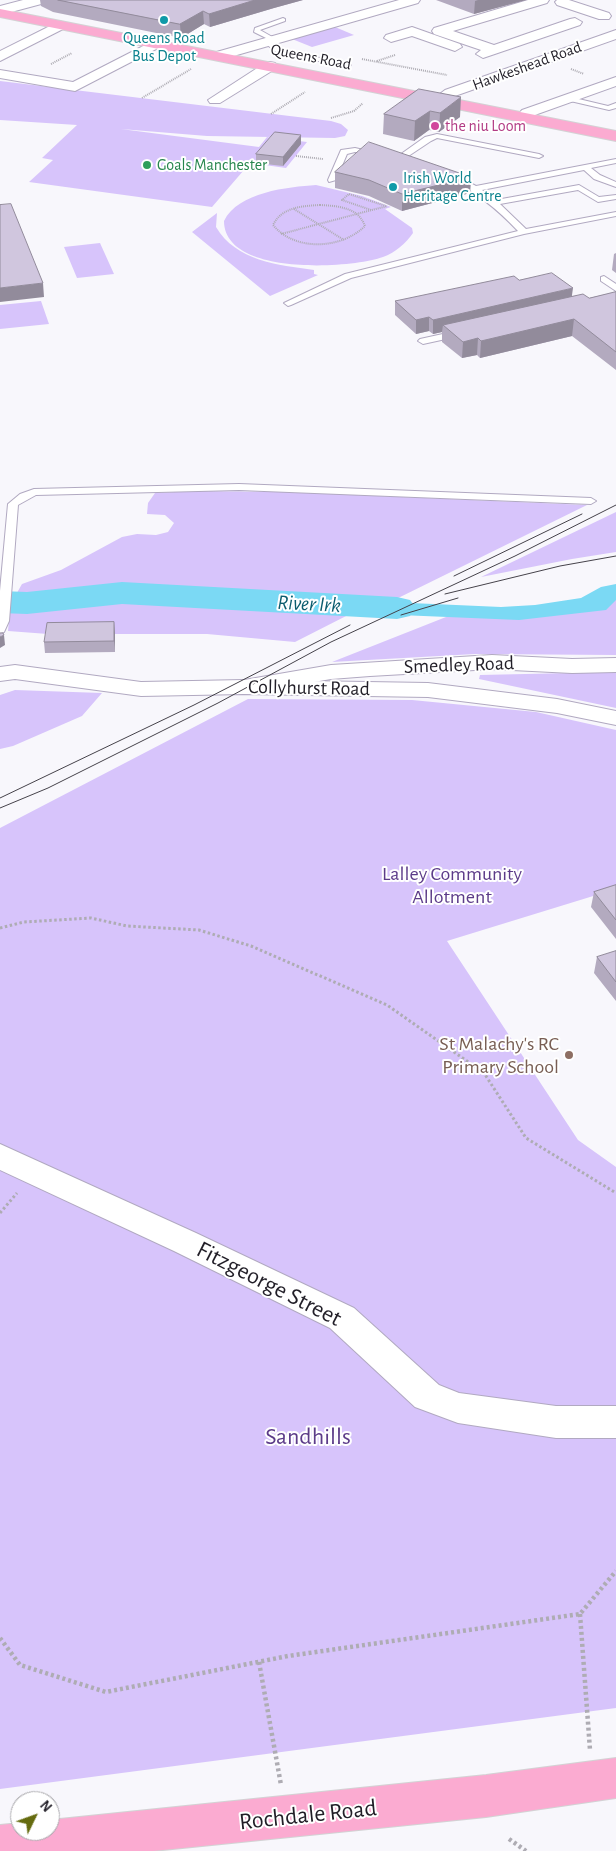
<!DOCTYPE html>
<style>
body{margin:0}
#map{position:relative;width:616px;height:1851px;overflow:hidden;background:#f8f7fc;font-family:"Alegreya Sans",sans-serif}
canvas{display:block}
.north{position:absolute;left:10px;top:1791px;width:50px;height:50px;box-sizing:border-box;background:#fff;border:1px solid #a6a5a9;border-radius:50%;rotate:48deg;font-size:14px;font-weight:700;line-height:20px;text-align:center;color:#211e27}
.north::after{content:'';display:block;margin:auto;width:18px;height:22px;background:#656b0f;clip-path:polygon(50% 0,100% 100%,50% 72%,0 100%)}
</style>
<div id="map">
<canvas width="616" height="1851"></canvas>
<div class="north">N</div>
</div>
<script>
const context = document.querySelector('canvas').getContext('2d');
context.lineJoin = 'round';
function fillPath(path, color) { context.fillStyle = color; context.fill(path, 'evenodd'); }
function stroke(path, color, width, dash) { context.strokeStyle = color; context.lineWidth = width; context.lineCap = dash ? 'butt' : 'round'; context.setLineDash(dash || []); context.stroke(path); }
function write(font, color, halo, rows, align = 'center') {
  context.font = font + ' "Alegreya Sans",sans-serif'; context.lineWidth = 4; context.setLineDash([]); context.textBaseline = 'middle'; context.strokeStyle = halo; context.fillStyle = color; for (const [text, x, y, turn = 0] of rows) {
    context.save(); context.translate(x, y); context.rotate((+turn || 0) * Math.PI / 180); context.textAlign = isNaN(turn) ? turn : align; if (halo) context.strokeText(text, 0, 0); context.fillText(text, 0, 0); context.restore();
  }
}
fillPath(new Path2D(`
 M335 27 354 35 312 47 292 39Z
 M0 81 331 121 341 124 348 130 345 136 335 138 207 136 121 129 259 147 267 137 307 142 286 168 250 163 212 207 29 182 53 160 42 158 77 125 0 120Z
 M316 185 362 196 391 207 385 209 412 228 413 233C406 243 395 253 383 257 349 269 224 276 224 221 238 192 288 187 316 185Z
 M217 213 216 227C236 261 278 265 314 270V274L318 275 270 296 192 232Z
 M100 243 114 274 77 278 64 247Z
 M41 301 49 324 0 329V305Z
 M194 491 286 492 587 505 390 602 197 591 125 589 14 598 22 584 61 570 122 537 137 534 156 535 168 532 174 523 165 515 147 514 148 503 155 493Z
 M616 512V552L572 559 481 577Z
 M122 600 274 606 352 613 295 642 207 634H48L8 631 10 609Z
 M616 600V655L475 654 332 662 446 617Z
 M616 672V708L479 679 480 675Z
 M15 690 102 693 82 716 13 746 0 749V695Z
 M248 699 412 700 536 712 616 730V889L447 941 578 1140 616 1167V1708L0 1789V828Z`), '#d7c4fb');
fillPath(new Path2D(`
 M616 584V600L606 610 519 620 352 613 325 610 343 600 501 607 535 605 581 598 601 587Z`), '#7bd9f4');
fillPath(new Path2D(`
 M122 582 397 597 410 600 416 608 410 616 397 619 122 604 27 614 0 613V591L27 592Z`), '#7bd9f4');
const lane = new Path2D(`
 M283 18 285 19V21L260 30 276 39V41H272L254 32 255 28Z
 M265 41H269L280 49 351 65 347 67 276 52 265 43Z
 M566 96 608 106 616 103V108L609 110 566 100Z
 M437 134 539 154 543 156 539 158 437 138 431 141 401 161 394 159 425 137Z
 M355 148 381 154 377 156 355 152 347 154 336 180 329 182 328 180 341 150Z
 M616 159V163L591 168 600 175 616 182V187L594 179 584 170 482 190 496 200 579 185 599 197 616 195V199L598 202 578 190 500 204 526 229 616 212V216L524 234 351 278 291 305 288 306 284 303 345 274 518 231C498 210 477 192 451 180V176H457L476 186Z
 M604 276 616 284V291L601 281V277Z
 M461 330 466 333 464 335 423 344 418 341 420 339Z
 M239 484 591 498 596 501 591 504 239 490 36 495 18 505 9 621 4 632 0 633V591L8 504 20 494 34 489Z`);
const street = new Path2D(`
 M23 0H47L45 3 0 15V6Z
 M399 0H420L418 3 223 59H213L211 56 213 53Z
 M528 0H549L547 3 453 31 494 45 570 19 575 18 582 22 580 25 483 58 476 54 481 50 434 34 432 31 434 28Z
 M557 0H569L609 13 611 16 609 19H599L557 5 555 2Z
 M60 21 67 25 65 28 0 61V51Z
 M412 27 460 44 462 47 455 51 412 36 391 42 384 38 386 35Z
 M616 30V39L455 96C448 101 443 105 434 103L432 100 445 90Z
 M155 40 160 41 162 44 160 47 75 91 0 78V70L73 82Z
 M270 62 275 63 277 66 275 69 220 103H210L208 100 265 63Z
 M616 77V86L532 116 528 120H518L516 117 522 110Z
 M492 655 572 659 616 658V672L572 673 492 669 370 676 331 679 244 694 236 692 232 687 236 682 244 680 331 665Z
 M0 1144 196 1233 354 1308 439 1385 459 1393 556 1406H616V1438H556L458 1423 415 1407 330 1328 174 1251 0 1170Z`);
const secondary = new Path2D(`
 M15 665 141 682 244 680 428 683 557 699 616 711V725L557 713 428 697 244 694 141 696 15 679 0 681V667Z`);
const highway = new Path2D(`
 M0 9 616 131V141L0 17Z
 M616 1758V1798L486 1817 153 1851H0V1825L20 1823V1831H50V1820L486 1775Z`);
stroke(lane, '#b1a9c1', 2);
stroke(street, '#b1a9c1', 2);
stroke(secondary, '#b1a9c1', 2);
stroke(highway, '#d3d2d4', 2);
stroke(new Path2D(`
 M362 59 447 75
 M377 61 395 55
 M51 64 72 53
 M571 69 584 74
 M142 98 191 69
 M271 114 305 92
 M331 118 354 111 363 103
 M296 156 323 159
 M320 205C338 206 358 207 365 226 342 249 295 252 273 225 282 207 302 206 320 205Z
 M294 209 344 240
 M371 210 342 200 349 194 386 206
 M281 234 387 206`), '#aeacb3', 2, [1, 1]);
stroke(new Path2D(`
 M0 928 24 922 91 918 127 926 199 930 251 946 387 1005 484 1073 526 1138 616 1193
 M0 1213 17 1193`), '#aeacb3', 3, [2.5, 2.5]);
stroke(new Path2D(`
 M580 1614 590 1750
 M0 1638 20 1665 106 1692 288 1656 580 1614 616 1571
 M259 1662 281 1785
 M509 1839 526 1851`), '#aeacb3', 4.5, [3, 3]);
fillPath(lane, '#fff');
fillPath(street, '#fff');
fillPath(secondary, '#fff');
fillPath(highway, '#fbabd1');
stroke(new Path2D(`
 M454 576 582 514
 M445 594 560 566 616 556
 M401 615 458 598
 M0 798 194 705 350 625
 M0 808 48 788 218 703 331 642 515 556 616 505`), '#45424a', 1);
fillPath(new Path2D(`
 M40 0H303L274 8 210 27 204 24 181 38 53 12 41 6Z
 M436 0H526L474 14Z
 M419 89 460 117 439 132 429 130 414 141 383 134 384 114Z
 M301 144 283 166 256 163V154Z
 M335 172 471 177 470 193 402 211 369 196 335 188Z
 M616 253V273L612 270 614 254Z
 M519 280 572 296 589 298 616 292V370L572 336 480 358 477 355 462 358 442 342V332L433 334 429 331 416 334 395 315V301Z
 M114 622 115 652 45 653 44 642Z
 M616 885V939L591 907 594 892Z
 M616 951V1001L594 973 597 957Z`), '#b3aabf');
fillPath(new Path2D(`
 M255 0H303L274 8 210 27 209 14Z
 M478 0H526L474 14 475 1Z
 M203 11 204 24 181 38 180 24Z
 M461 97 460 117 439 132 440 113Z
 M430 111 429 130 414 141 415 121Z
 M301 135V144L283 166V157Z
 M471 177 470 193 402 211V194Z
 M43 283 44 297 0 302V288Z
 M573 288 571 302 443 325 442 332 433 334V320Z
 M429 317V331L416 334V320Z
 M574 319 572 336 480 358 481 341Z
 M478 338 477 355 462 358 463 342Z
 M114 622 115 633V652L114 641Z
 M4 635 5 645 0 648V637Z`), '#928b9b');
const building = new Path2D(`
 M58 0H255L209 14 203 11 180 24Z
 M419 89 461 97 440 113 430 111 415 121 384 114Z
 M275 132 301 135 283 157 256 154Z
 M369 142 471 177 402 194 369 180 335 172Z
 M11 204 43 283 0 288V205Z
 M552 273 573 288 433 320 429 317 416 320 395 301 514 276 519 280Z
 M616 292V352L574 319 481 341 478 338 463 342 443 325 583 294 589 298Z
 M114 622V641L44 642 47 623Z
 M0 633H3L4 635 0 637Z
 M616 885V920L594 892Z
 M616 951V982L597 957Z`);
fillPath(building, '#d0c6de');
stroke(building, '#928b9b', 1);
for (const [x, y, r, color] of [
 [164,20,5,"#0f9aa8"],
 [435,126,5,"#d1479c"],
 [147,165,5,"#2e9e5b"],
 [393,187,5,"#0f9aa8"],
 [569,1055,5,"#8d6e63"]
]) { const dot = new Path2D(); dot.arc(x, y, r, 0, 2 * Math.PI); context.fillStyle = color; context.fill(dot); stroke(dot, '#fff', 2); }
write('16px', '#0d838f', '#fff', [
 ["Queens Road",164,38],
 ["Bus Depot",164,56],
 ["Irish World",403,178,"left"],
 ["Heritage Centre",403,196,"left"]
]);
write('16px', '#211e27', '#fff', [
 ["Queens Road",311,57,11],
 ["Hawkeshead Road",527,66,-20]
]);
write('16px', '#b23c85', '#fff', [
 ["the niu Loom",445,126]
], 'left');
write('16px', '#27864d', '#fff', [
 ["Goals Manchester",157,165]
], 'left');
write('20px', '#211e27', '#fff', [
 ["Smedley Road",459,665,-2],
 ["Collyhurst Road",309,688,1]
]);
write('20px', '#5c3b89', '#fff', [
 ["Lalley Community",452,874],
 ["Allotment",452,897]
]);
write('20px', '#785e54', '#fff', [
 ["St Malachy's RC",559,1044],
 ["Primary School",559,1067]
], 'right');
write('italic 21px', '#0c5d6f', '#fff', [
 ["River Irk",309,604,3]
]);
write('24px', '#211e27', '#fff', [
 ["Fitzgeorge Street",269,1284,27],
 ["Rochdale Road",308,1815,-6]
]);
write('24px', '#5c3b89', '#fff', [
 ["Sandhills",308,1437]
]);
</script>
